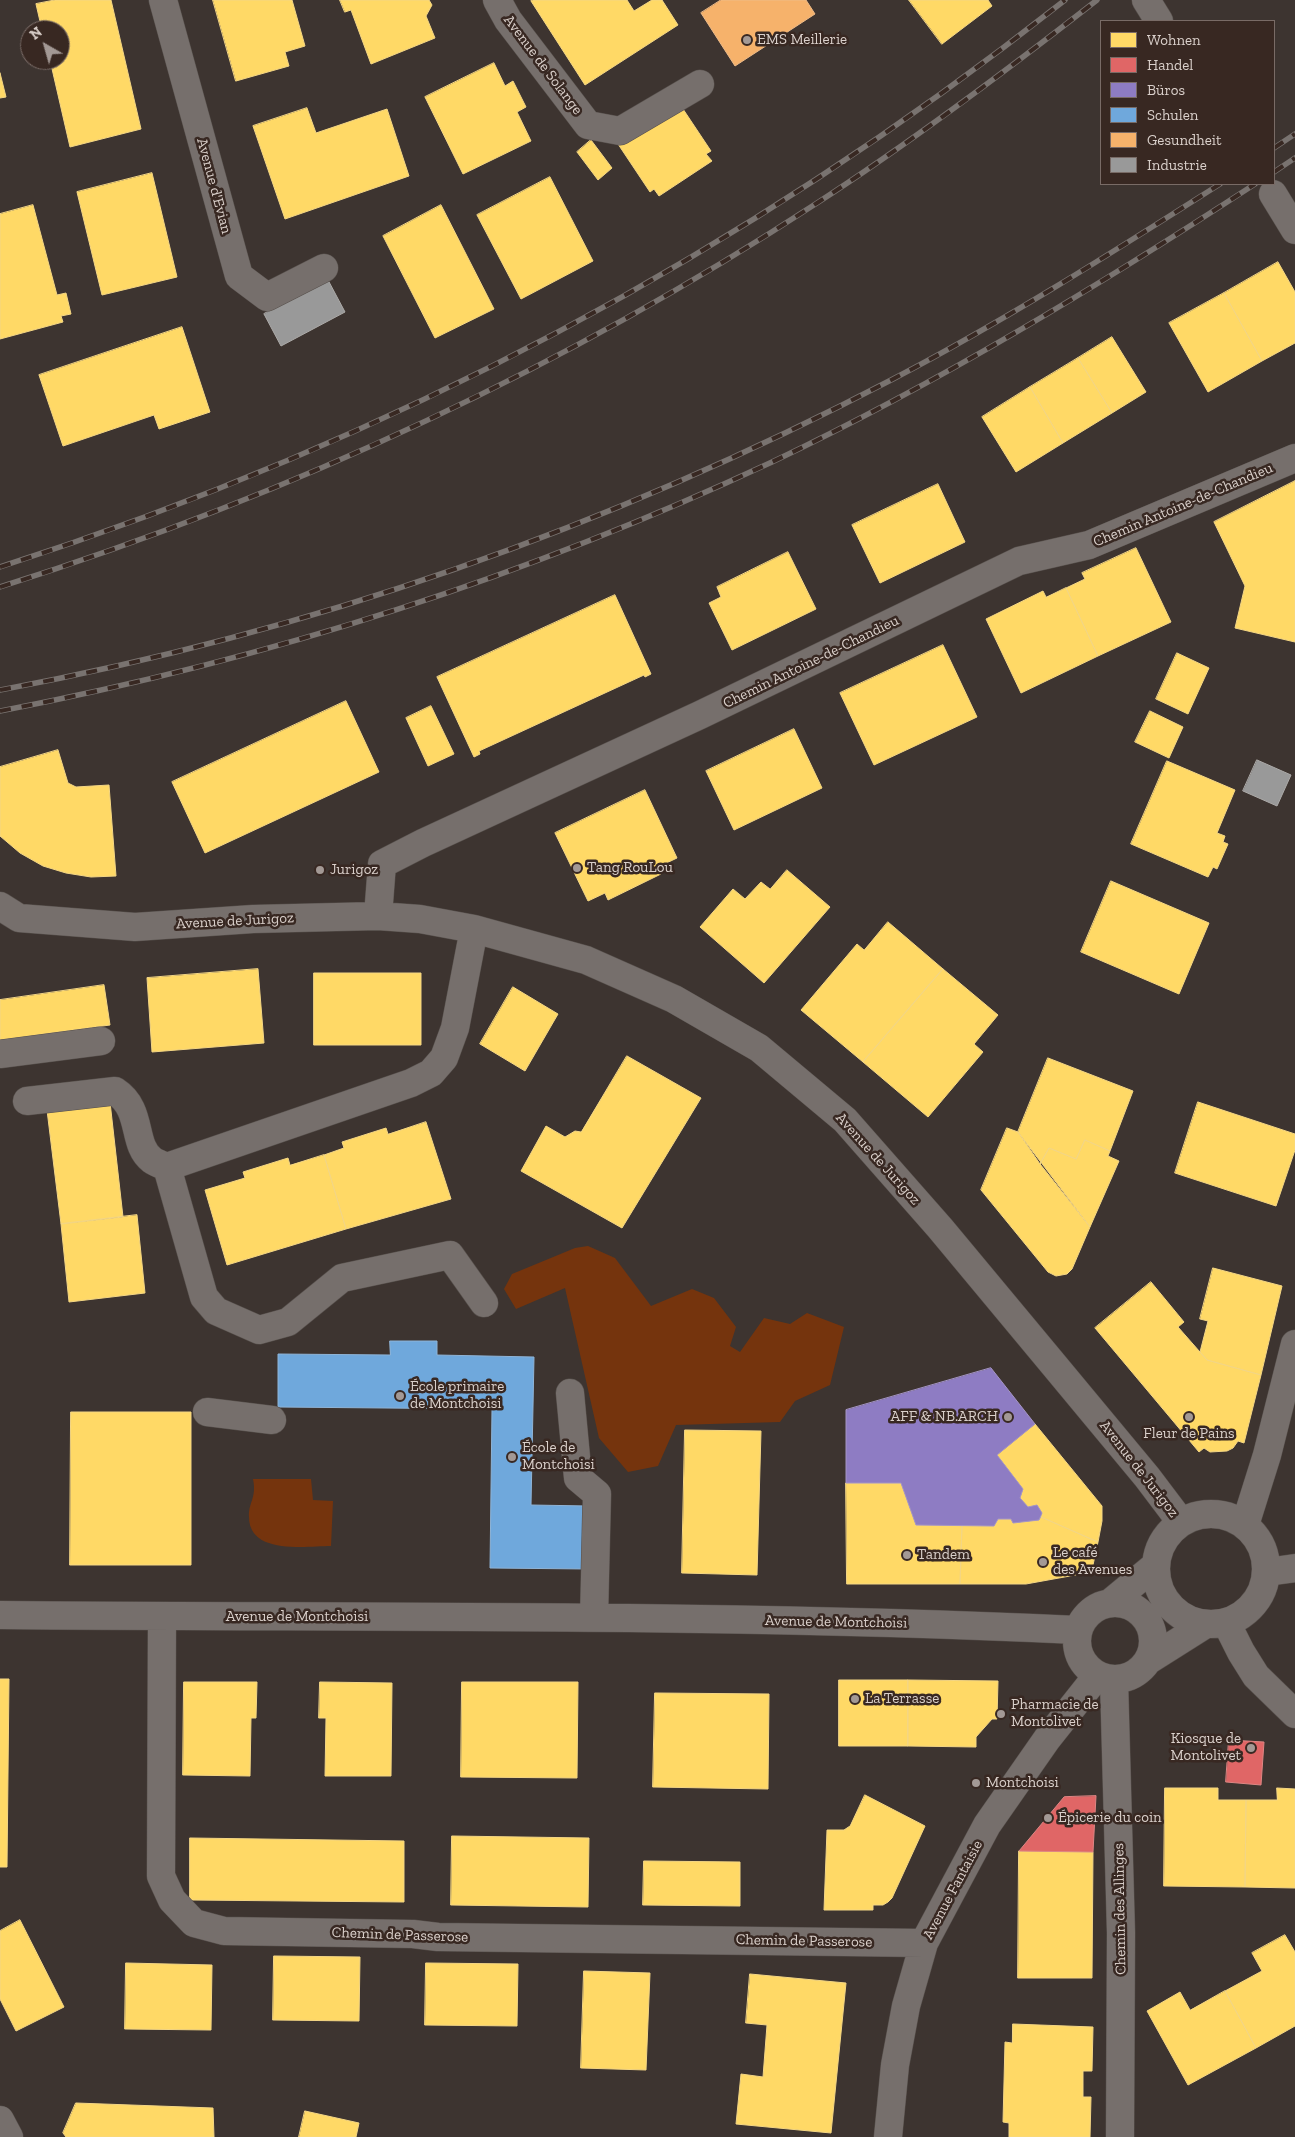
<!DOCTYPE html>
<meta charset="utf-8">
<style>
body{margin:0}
#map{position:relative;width:1295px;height:2137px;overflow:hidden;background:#3d3430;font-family:"Zilla Slab",serif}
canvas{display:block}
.legend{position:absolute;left:1100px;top:20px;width:175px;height:165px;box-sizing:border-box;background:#382822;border:1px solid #796b66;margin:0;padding:6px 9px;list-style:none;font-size:15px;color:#dad0cb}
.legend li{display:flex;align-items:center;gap:10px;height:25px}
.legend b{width:25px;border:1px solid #796b66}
.north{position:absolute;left:20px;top:20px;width:50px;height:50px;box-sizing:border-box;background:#382822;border:1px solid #796b66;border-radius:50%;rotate:322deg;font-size:14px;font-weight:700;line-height:20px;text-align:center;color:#dad0cb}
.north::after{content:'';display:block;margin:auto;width:18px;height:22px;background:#a39995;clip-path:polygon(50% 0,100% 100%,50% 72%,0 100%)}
</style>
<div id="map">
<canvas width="1295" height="2137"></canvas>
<ul class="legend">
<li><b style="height:14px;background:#ffd966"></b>Wohnen</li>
<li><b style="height:14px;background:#e06666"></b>Handel</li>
<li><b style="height:14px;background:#8e7cc3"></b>Büros</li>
<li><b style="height:14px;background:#6fa8dc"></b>Schulen</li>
<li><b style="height:14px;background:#f6b26b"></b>Gesundheit</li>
<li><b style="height:14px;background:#999"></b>Industrie</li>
</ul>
<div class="north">N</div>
</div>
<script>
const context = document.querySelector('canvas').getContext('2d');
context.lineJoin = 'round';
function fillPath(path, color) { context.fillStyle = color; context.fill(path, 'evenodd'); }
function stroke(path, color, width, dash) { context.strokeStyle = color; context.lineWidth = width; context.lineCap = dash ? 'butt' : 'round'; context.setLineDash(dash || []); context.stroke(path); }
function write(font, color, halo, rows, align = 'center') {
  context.font = font + ' "Zilla Slab",serif'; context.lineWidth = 5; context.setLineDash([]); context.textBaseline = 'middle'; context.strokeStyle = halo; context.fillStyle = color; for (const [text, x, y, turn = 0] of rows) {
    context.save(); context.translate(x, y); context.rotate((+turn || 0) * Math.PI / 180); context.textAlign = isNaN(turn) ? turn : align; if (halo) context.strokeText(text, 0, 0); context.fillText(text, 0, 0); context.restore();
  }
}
fillPath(new Path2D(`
 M588 1246 615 1258 651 1306 692 1289 714 1298 736 1327 730 1346 740 1352 764 1318 790 1324 807 1313 844 1327 830 1385 795 1401 780 1422 676 1425 658 1466 628 1472 599 1438 565 1288 516 1309 504 1289 512 1274 575 1248Z
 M253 1479H311L313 1500 333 1501 331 1546C306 1546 249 1555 249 1517 248 1503 257 1498 253 1479Z`), '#75340d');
const homes = new Path2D(`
 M55 0H111L141 129 70 147 50 60H60V30H42L36 4Z
 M213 0H292L305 46 285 52 289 66 236 81Z
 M340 0H429L432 5 426 16 435 38 371 64 351 10 345 12Z
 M533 0H627L634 11 652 0H662L678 25 585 85 531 1Z
 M909 0H988L992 6 942 44Z
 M494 63 505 86 513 81 526 107 517 112 531 141 463 174 425 97Z
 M0 73 6 97 0 98Z
 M679 103 711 151 706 154 712 161 659 196 654 189 650 192 618 144Z
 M307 108 316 133 387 109 409 176 285 219 253 126Z
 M591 140 612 168 598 180 577 152Z
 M152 173 177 277 102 295 77 192Z
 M550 177 593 261 521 299 477 215Z
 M33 205 57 295 66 293 71 314 61 316 63 322 0 339V214Z
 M441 205 494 309 435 338 383 236Z
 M1278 262 1295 292V343L1262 361 1224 293Z
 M1224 293 1262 361 1208 392 1169 323Z
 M182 327 210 412 159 429 154 415 63 446 39 375Z
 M1112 337 1146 392 1112 413 1078 358Z
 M1078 358 1112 413 1063 443 1030 387Z
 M1030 387 1063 443 1016 472 982 417Z
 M1295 481V642L1235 628 1245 586 1214 522Z
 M938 484 965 542 880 583 852 525Z
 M1136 548 1171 622 1098 656 1066 588 1085 579 1082 573Z
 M788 552 816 609 732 650 709 603 721 597 717 587Z
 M1066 588 1098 656 1021 693 986 619 1043 591 1046 597Z
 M615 595 651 674 645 677 644 675 479 751 480 754 474 757 437 677Z
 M943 645 977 717 874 765 840 693Z
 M1177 653 1209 668 1188 714 1156 699Z
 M346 701 379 772 205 853 172 782Z
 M431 706 454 754 428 766 406 718Z
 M1150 711 1183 727 1169 758 1135 742Z
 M794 729 822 788 734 830 706 771Z
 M58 750 68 783 76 787 109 785 116 876 91 877 66 873 43 866 20 853 0 836V767Z
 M1167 761 1235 790 1217 833 1225 836 1223 842 1228 844 1217 869 1213 867 1208 877 1131 844Z
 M645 790 677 858 658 867 661 874 608 900 605 893 588 901 555 833Z
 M787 870 830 907 764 983 700 927 733 889 745 899 761 882 770 889Z
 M1111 881 1209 923 1179 994 1081 952Z
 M888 922 943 969 863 1062 801 1010 857 944 864 950Z
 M258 969 264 1043 152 1052 147 978Z
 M943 969 998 1015 974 1044 983 1052 928 1117 863 1062Z
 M314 973H421V1045H314Z
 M104 985 110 1025 0 1040V1000Z
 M513 987 558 1014 525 1071 480 1044Z
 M627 1056 701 1098 622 1228 521 1171 546 1126 565 1137 575 1131 581 1132Z
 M1048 1058 1133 1091 1110 1151 1085 1140 1076 1159 1049 1148 1040 1164 1018 1132Z
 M110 1102 123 1217 61 1224 47 1110Z
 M1198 1102 1295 1134V1150L1276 1206 1175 1173Z
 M426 1122 451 1199 346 1229 324 1155 344 1148 342 1142 386 1128 388 1134Z
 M1007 1128 1018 1132 1090 1227 1072 1269 1067 1274 1056 1276 1048 1272 981 1190Z
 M1085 1140 1110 1151 1108 1156 1119 1161 1090 1227 1040 1164 1049 1148 1076 1159Z
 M324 1155 346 1229 227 1265 205 1190 245 1178 243 1172 288 1158 290 1165Z
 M137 1215 145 1293 69 1302 61 1224Z
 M1213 1268 1282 1286 1261 1375 1207 1360 1200 1352 1208 1321 1200 1319Z
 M1151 1282 1184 1322 1178 1327 1207 1360 1261 1375 1244 1443 1238 1441 1233 1448 1227 1451 1210 1452 1204 1448 1199 1452 1095 1328Z
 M71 1412H191V1565H70Z
 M1035 1424 1102 1506V1521L1098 1542 1041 1517 1042 1513 1037 1505 1028 1507 1020 1498 1023 1489 997 1455Z
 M685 1430 761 1431 757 1575 682 1573Z
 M846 1483H901L916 1525H962L960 1584H847Z
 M1041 1517 1098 1542 1093 1565 1088 1570 1081 1574 1026 1584H960L962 1525 994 1526 998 1519H1011L1013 1523 1039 1520Z
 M0 1679H9L7 1867H0Z
 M839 1680H908V1746H839Z
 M908 1680 998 1681 997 1719H992L976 1737V1747L908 1746Z
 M184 1682H257L256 1718H251L250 1776 183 1775Z
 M320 1682 392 1683 391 1776H325L326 1718H319Z
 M462 1682H578L577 1778 461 1777Z
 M655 1693 769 1694 768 1789 653 1787Z
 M1165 1788H1218V1800H1246L1245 1887 1164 1886Z
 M1277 1788 1295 1789V1888L1245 1887 1246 1800H1277Z
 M865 1795 925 1826 892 1898 888 1902 883 1905H873V1910H824L827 1830H844L850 1826Z
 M452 1836 589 1838 588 1907 451 1905Z
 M190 1838 404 1841V1902L190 1900Z
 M1019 1851 1093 1852 1092 1978H1018Z
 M644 1861 740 1862V1906L643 1905Z
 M20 1920 64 2007 16 2031 0 1999V1931Z
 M1285 1935 1295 1952V2026L1256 2048 1225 1991 1262 1971 1252 1953Z
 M274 1956 360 1957 359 2021 273 2020Z
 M126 1963 212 1965 211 2030 125 2029Z
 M426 1963 518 1964 517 2026 425 2025Z
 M584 1971 650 1973 646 2070 581 2068Z
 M750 1974 846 1983 831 2133 736 2124 741 2074 763 2077 767 2025 746 2023Z
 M1225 1991 1256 2048 1188 2085 1147 2011 1180 1992 1190 2010Z
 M1013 2024 1093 2027 1092 2071H1083V2097H1091L1090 2137H1009V2123L1003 2122 1005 2042 1012 2043Z
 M76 2103 213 2108 214 2137H66L63 2133Z
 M305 2111 359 2123 356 2137H299Z`);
fillPath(homes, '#ffd966');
stroke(homes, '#f4d684', 1);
const shops = new Path2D(`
 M1229 1740 1264 1742 1261 1785 1226 1782Z
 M1096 1796 1093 1852 1019 1851 1064 1797Z`);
fillPath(shops, '#e06666');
stroke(shops, '#de8684', 1);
const offices = new Path2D(`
 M991 1368 1035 1424 997 1455 1023 1489 1020 1498 1028 1507 1037 1505 1042 1513 1039 1520 1013 1523 1011 1519H998L994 1526 916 1525 901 1483H846V1410Z`);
fillPath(offices, '#8e7cc3');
stroke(offices, '#a595c5', 1);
const schools = new Path2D(`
 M390 1341H437V1355L534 1357 531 1505 588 1506 587 1569 490 1568 492 1409 278 1407V1354L390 1355Z`);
fillPath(schools, '#6fa8dc');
stroke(schools, '#8fb4d7', 1);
const health = new Path2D(`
 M721 0H806L815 14 735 66 701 13Z`);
fillPath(health, '#f6b26b');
stroke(health, '#eb8', 1);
const industry = new Path2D(`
 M328 280 345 312 281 346 264 314Z
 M1257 760 1291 775 1277 806 1243 791Z`);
fillPath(industry, '#999');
stroke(industry, '#acaaa8', 1);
const minor = new Path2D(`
 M163 0 239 276 267 297 324 268
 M497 0 508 20 588 125 620 131 700 84
 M1146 0 1159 21
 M1273 194 1295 230
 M0 906 19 918 135 927 253 919 378 916 420 919 474 929 586 960 674 999 759 1048 845 1120 940 1228 1054 1365 1147 1477 1181 1522
 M378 916 382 864 423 843 700 715 1019 561 1089 545 1295 458
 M0 1054 101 1041
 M27 1101 115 1091C144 1110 131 1144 152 1160 156 1163 162 1165 167 1167
 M167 1167 204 1297 216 1311 259 1330 288 1322 342 1278 450 1255 484 1303
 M167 1167 411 1083 431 1073 444 1058 455 1028 474 929
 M570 1393 578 1478 597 1494 594 1618
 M207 1412 272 1420
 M1156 1569a55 55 0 1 1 110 0a55 55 0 1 1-110 0Z
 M1245 1525 1267 1455 1295 1344
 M1267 1572 1295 1568
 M1077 1641a38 38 0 1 1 76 0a38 38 0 1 1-76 0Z
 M1110 1603 1156 1565
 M0 1615C359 1618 719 1613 1077 1630
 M162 1617 161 1876 172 1900 194 1923 224 1931 413 1934 438 1937 924 1943
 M1226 1622 1241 1652 1256 1676 1295 1714
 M1149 1660 1206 1624
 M1114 1680 1121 1933 1120 2137
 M0 2120 9 2137
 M888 2137 895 2065 906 2006 924 1943 987 1825 1047 1739 1097 1676`);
stroke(minor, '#57504c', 29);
stroke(minor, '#766f6c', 28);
const rail = new Path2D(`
 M1274 148 1295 134
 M1274 172 1295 158
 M0 567C391 441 742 255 1065 0
 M0 587C288 496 564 368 817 203 914 140 1006 71 1097 0
 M0 690C312 632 612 526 893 379 1006 320 1113 252 1220 184
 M0 711C266 660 526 577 772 462 940 382 1100 285 1255 184`);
stroke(rail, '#797370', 5.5);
stroke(rail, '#382822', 4, [11]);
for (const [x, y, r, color] of [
 [747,40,5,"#a39995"],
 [577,868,5,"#a39995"],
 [320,870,5,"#a39995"],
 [400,1396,5,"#a39995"],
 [1008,1417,5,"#a39995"],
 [1189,1417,5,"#a39995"],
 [512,1457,5,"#a39995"],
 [907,1555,5,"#a39995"],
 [1043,1562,5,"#a39995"],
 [855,1699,5,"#a39995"],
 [1001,1714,5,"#a39995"],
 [1251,1748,5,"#a39995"],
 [976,1783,5,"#a39995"],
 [1048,1818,5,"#a39995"]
]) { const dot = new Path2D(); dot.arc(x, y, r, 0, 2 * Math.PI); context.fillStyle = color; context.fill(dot); stroke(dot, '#382822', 2); }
write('15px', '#dad0cb', '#382822', [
 ["EMS Meillerie",757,40],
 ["Tang RouLou",587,868],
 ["Jurigoz",330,870],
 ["École primaire",410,1387],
 ["de Montchoisi",410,1404],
 ["AFF & NB.ARCH",998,1417,"right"],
 ["Fleur de Pains",1189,1434,"center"],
 ["École de",522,1448],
 ["Montchoisi",522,1465],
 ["Le café",1053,1553],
 ["des Avenues",1053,1570],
 ["Tandem",917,1555],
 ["La Terrasse",865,1699],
 ["Pharmacie de",1011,1705],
 ["Montolivet",1011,1722],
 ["Kiosque de",1241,1739,"right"],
 ["Montolivet",1241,1756,"right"],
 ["Montchoisi",986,1783],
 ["Épicerie du coin",1058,1818]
], 'left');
write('15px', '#dad0cb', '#382822', [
 ["Avenue de Solange",543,65,53],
 ["Avenue d'Evian",214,186,75],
 ["Chemin Antoine-de-Chandieu",1183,505,-23],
 ["Chemin Antoine-de-Chandieu",811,662,-26],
 ["Avenue de Jurigoz",235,921,-3],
 ["Avenue de Jurigoz",878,1159,48],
 ["Avenue de Jurigoz",1139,1469,52],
 ["Avenue de Montchoisi",297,1617],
 ["Avenue de Montchoisi",836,1622,1],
 ["Avenue Fantaisie",953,1890,-62],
 ["Chemin des Allinges",1120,1909,-91],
 ["Chemin de Passerose",400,1935,2],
 ["Chemin de Passerose",804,1941,1]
]);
</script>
